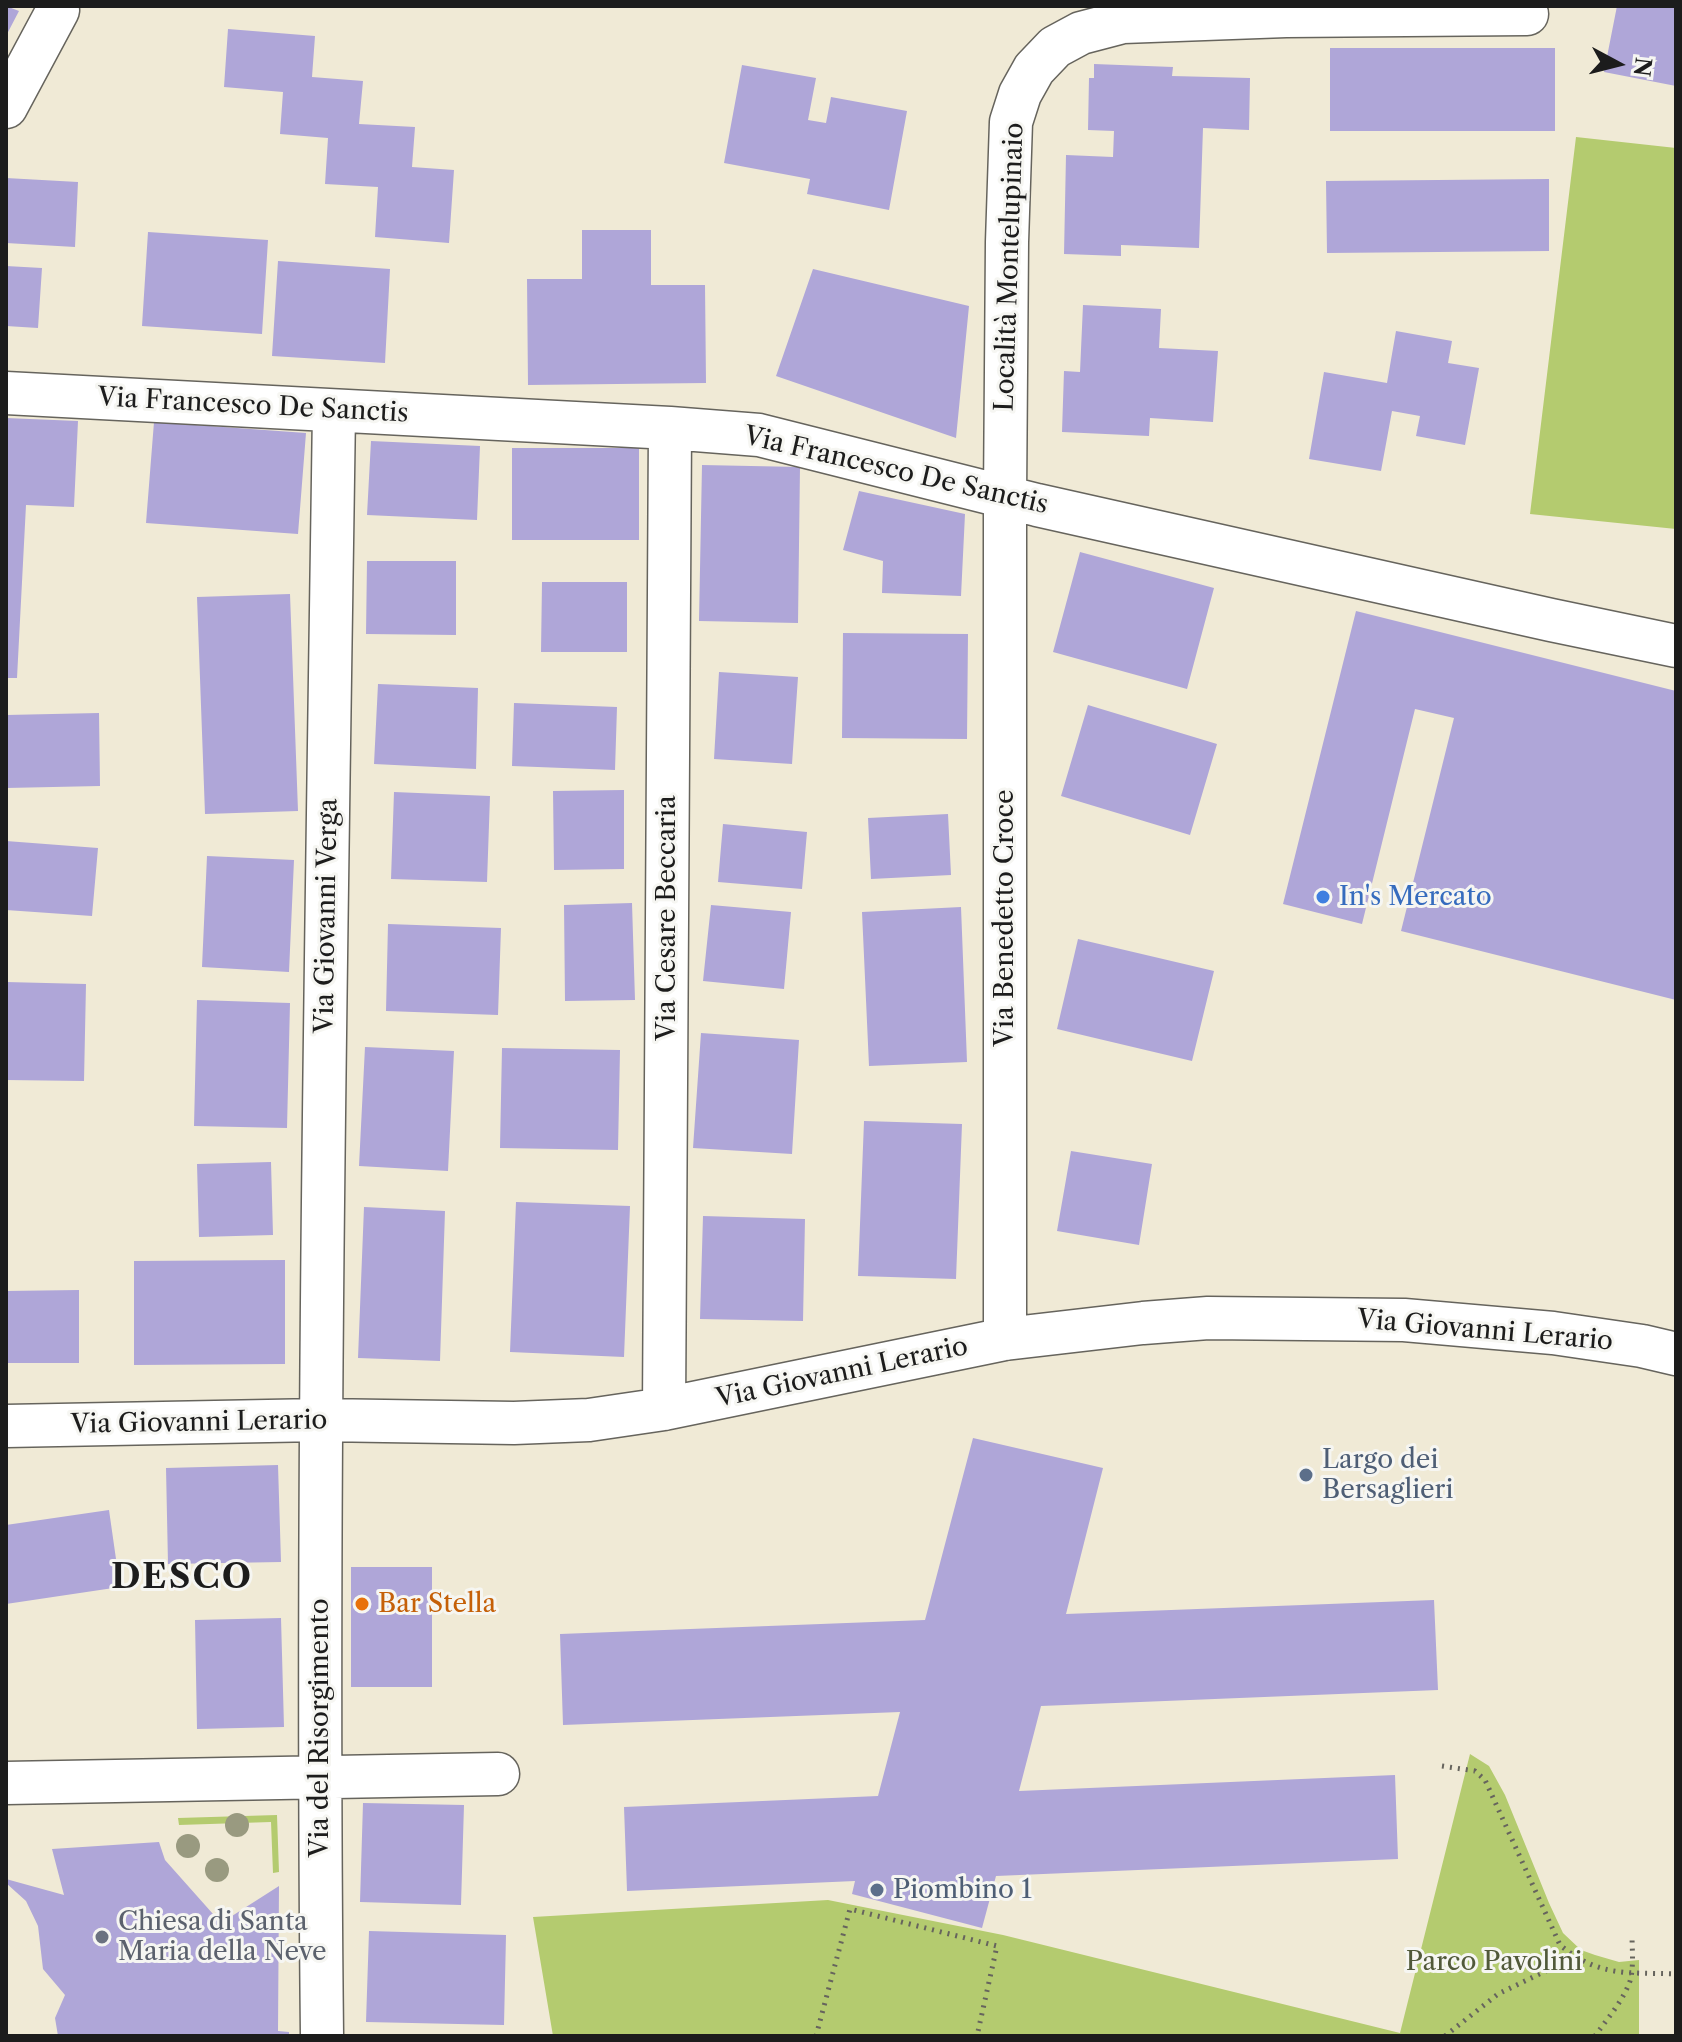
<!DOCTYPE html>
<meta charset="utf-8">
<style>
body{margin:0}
#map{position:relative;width:1682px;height:2042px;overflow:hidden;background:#f0ead6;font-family:"Libre Caslon Text",serif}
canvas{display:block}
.frame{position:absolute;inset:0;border:8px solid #1c1c1c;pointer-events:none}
.north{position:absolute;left:1578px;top:24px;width:80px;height:80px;-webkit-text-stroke:6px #f6f6f2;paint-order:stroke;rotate:97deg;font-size:22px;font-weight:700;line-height:32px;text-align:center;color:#1c1c1c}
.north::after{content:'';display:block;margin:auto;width:28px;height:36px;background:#1c1c1c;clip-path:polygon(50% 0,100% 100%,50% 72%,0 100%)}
</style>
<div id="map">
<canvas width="1682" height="2042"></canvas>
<div class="frame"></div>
<div class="north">N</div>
</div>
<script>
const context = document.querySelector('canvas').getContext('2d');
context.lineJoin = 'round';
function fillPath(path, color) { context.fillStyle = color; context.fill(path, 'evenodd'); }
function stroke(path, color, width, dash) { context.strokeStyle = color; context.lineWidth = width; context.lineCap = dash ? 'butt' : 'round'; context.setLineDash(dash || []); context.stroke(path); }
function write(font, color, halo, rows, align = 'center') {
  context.font = font + ' "Libre Caslon Text",serif'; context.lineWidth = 6; context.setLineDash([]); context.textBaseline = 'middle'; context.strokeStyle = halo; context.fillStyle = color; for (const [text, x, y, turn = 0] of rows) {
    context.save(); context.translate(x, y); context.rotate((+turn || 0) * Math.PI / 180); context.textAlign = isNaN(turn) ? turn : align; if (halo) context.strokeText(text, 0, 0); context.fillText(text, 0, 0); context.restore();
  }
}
fillPath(new Path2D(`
 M1576 137 1676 148V529L1530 514Z
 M1470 1754 1489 1766 1505 1795 1549 1903 1563 1933 1581 1950 1595 1955 1619 1962 1639 1960V2036H553L533 1917 828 1900 1003 1935 1400 2033Z
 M277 1815 279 1872 273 1873 271 1822 179 1825 178 1818Z`), '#b4cb6f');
fillPath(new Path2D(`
 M6 6 19 11 6 36Z
 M1617 6H1676V86L1604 72Z
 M228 29 315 36 312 77 363 81 359 124 415 127 412 167 454 170 449 243 375 237 378 187 325 184 328 138 280 134 283 92 224 87Z
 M1330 48H1555V131H1330Z
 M1094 64 1173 67 1172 76 1250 78 1249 130 1203 128 1199 248 1121 245V256L1064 254 1066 155 1113 157 1114 131 1088 130 1089 78H1094Z
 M742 65 816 78 808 120 826 123 831 97 907 111 889 210 807 194 810 179 724 163Z
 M6 178 78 182 75 247 6 243Z
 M1549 179V251L1327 253 1326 181Z
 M582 230H651V285H705L706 383 528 385 527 279H582Z
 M148 232 268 240 262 334 142 326Z
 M278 261 390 269 385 363 272 356Z
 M6 266 42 268 38 328 6 326Z
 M813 269 969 306 956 438 776 376Z
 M1083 305 1161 309 1159 348 1218 351 1213 422 1150 418 1149 436 1062 432 1064 371 1080 372Z
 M1396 331 1452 341 1448 363 1479 368 1465 445 1416 436 1420 416 1392 411 1381 471 1309 459 1324 372 1387 383Z
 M6 418 78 421 74 507 26 505 17 678H6Z
 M154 422 306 433 298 534 146 523Z
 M371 441 480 446 477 520 367 515Z
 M512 448H639V540H512Z
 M702 465 800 467 798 623 699 621Z
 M859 491 965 514 961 596 882 593 883 561 843 550Z
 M1080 552 1214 588 1187 689 1053 652Z
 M367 561H456V635L366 634Z
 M542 582H627V652H541Z
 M290 594 298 811 205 814 197 597Z
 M1356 611 1676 691V1000L1401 931 1454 718 1415 709 1362 924 1283 904Z
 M843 633 968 634 967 739 842 738Z
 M719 672 798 677 792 764 714 759Z
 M378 684 478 688 476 769 374 764Z
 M514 703 617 707 615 770 512 766Z
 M1088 705 1217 744 1190 835 1061 796Z
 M99 713 100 786 6 788V715Z
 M624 790V869L554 870 553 791Z
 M394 792 490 796 487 882 391 879Z
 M948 814 951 875 871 879 868 818Z
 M723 824 807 832 802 889 718 882Z
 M6 841 98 848 92 916 6 910Z
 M207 856 294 860 289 972 202 967Z
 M632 903 635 1000 565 1001 564 905Z
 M711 905 791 912 784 989 703 981Z
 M961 907 967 1062 869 1066 862 912Z
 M388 924 501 928 498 1015 386 1011Z
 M1078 939 1214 971 1192 1061 1057 1029Z
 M6 982 86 984 84 1081 6 1080Z
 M197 1000 290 1003 287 1128 194 1126Z
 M701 1033 799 1040 792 1154 693 1148Z
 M365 1047 454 1051 448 1171 359 1166Z
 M502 1048 620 1050 618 1150 500 1148Z
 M864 1121 962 1124 956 1279 858 1276Z
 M1071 1151 1152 1164 1139 1245 1057 1231Z
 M271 1162 273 1235 199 1237 197 1164Z
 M516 1202 630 1206 624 1357 510 1352Z
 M364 1207 445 1211 440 1361 358 1358Z
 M703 1216 805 1219 803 1321 700 1319Z
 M285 1260V1364L134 1365V1261Z
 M79 1290V1363H6V1291Z
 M973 1438 1103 1468 1066 1614 1434 1600 1438 1690 1041 1706 1019 1791 1395 1775 1398 1859 996 1876 982 1928 852 1894 855 1881 627 1891 624 1807 878 1796 900 1712 563 1725 560 1634 925 1620Z
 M278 1465 281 1562 168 1564 166 1468Z
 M109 1510 120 1587 6 1604V1525Z
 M351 1567H432V1687H351Z
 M281 1618 284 1727 197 1729 195 1620Z
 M363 1803 464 1805 461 1905 360 1902Z
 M159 1842 165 1860 221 1923 279 1886 278 2031 289 2032V2036H58L55 2018 65 1995 43 1969 38 1926 26 1901 6 1883V1879L64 1895 52 1849Z
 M369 1931 506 1935 504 2025 366 2022Z`), '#afa6d8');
const minor = new Path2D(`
 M6 107 58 10
 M6 393 670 428 759 435 1037 505 1551 620 1676 646
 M1005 1339V498L1007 242 1011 122 1020 94 1034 69 1055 47 1081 33 1123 22 1286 16 1527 14
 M664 1409 670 428
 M6 1426 320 1420 514 1423 589 1420 664 1409 1005 1339 1143 1323 1208 1318 1404 1320 1553 1333 1642 1346 1676 1354
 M6 1783 498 1774
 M322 2036C316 1494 326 953 334 411`);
stroke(minor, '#66645d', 45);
stroke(new Path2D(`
 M1442 1766 1475 1771 1485 1780 1560 1945C1600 1978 1628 1972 1676 1974
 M816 2036 850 1909 997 1946 977 2036
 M1445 2036 1498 1994 1554 1967 1570 1953
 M1595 2036C1607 2019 1623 2001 1630 1981 1634 1967 1632 1949 1632 1935`), '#66645d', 5, [2, 6]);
stroke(minor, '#fff', 42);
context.fillStyle = '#999a80';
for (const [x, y] of [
 [237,1825],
 [188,1846],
 [217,1870]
]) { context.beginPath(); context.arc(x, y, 12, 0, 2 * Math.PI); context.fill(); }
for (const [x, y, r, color] of [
 [1323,897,8,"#3f7fe0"],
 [1306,1475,8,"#5c6f8a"],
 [362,1604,8,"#e8710a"],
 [877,1890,8,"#5c6f8a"],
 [102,1937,8,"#6b7280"]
]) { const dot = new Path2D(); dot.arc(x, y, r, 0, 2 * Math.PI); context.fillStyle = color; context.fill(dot); stroke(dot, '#f6f6f2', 3); }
write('26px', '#1c1c1c', '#f6f6f2', [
 ["Località Montelupinaio",1010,267,-88],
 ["Via Francesco De Sanctis",253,406,3],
 ["Via Francesco De Sanctis",896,471,13],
 ["Via Giovanni Verga",327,916,-89],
 ["Via Cesare Beccaria",667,918,-90],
 ["Via Benedetto Croce",1005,918,-90],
 ["Via Giovanni Lerario",1485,1331,5],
 ["Via Giovanni Lerario",842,1373,-12],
 ["Via Giovanni Lerario",199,1423,-1],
 ["Via del Risorgimento",320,1728,-90]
]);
write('26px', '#366cbe', '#f6f6f2', [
 ["In's Mercato",1339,897]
], 'left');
write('26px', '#4e5e75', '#f6f6f2', [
 ["Largo dei",1322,1460],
 ["Bersaglieri",1322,1490],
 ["Piombino 1",893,1890]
], 'left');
write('26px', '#c56008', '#f6f6f2', [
 ["Bar Stella",378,1604]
], 'left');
write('26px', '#5b616d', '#f6f6f2', [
 ["Chiesa di Santa",118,1922],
 ["Maria della Neve",118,1952]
], 'left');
write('26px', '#515939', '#f6f6f2', [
 ["Parco Pavolini",1494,1962]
]);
context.letterSpacing = '2px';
write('bold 34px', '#1c1c1c', '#f6f6f2', [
 ["DESCO",182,1578]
]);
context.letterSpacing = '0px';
</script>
